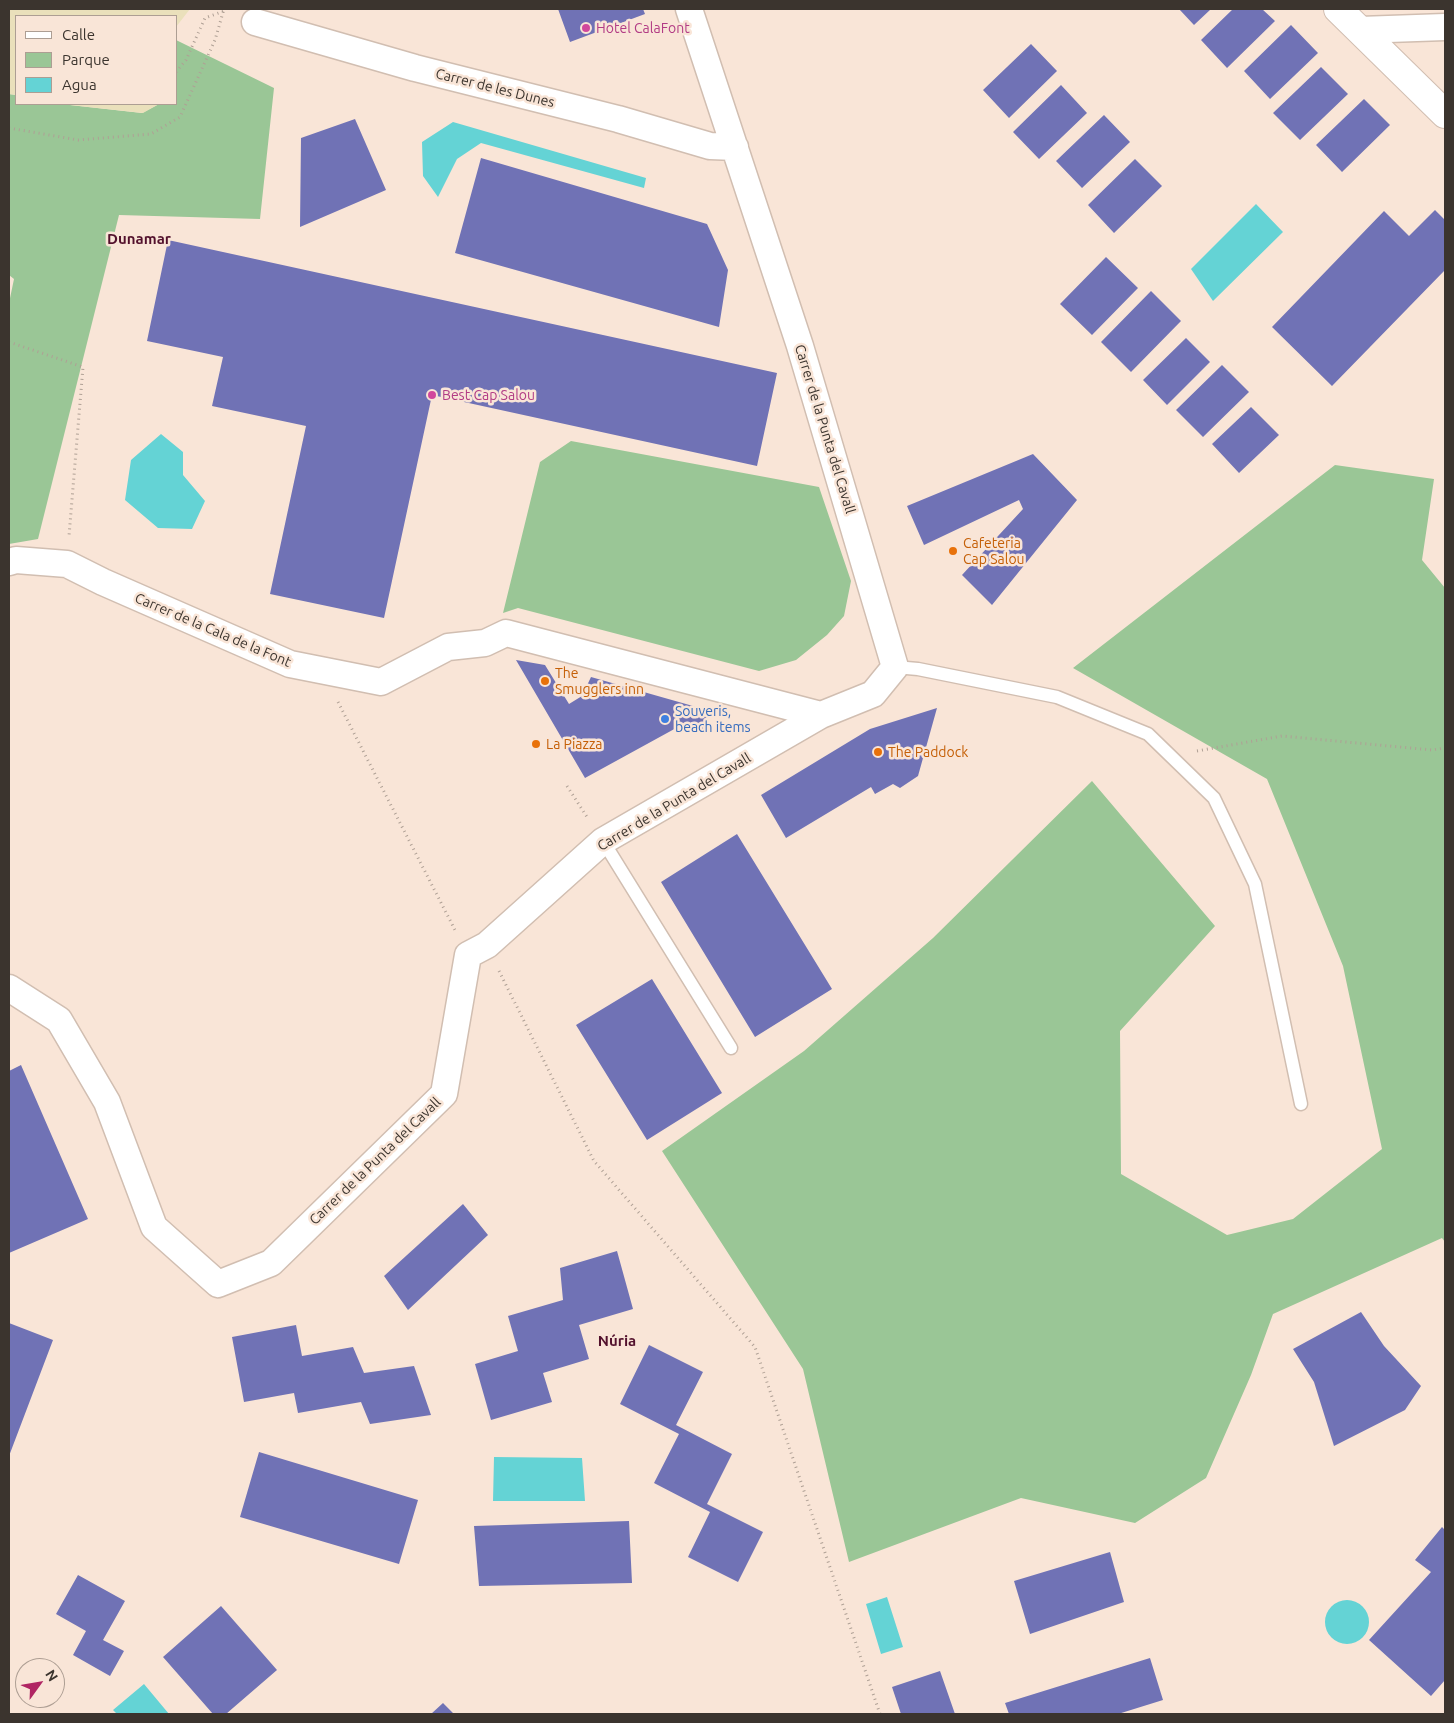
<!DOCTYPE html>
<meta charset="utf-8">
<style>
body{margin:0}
#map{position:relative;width:1454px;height:1723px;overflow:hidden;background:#f9e5d7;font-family:Ubuntu,sans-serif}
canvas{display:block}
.frame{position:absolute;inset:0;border:10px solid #3b342e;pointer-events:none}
.legend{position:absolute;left:15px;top:15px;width:162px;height:90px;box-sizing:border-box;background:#f9e5d7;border:1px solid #ad9e93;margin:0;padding:6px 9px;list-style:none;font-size:15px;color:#3b342e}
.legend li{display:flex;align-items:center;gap:10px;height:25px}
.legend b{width:25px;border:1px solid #ad9e93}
.north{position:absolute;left:15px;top:1658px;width:50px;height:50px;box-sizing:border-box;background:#f9e5d7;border:1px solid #ad9e93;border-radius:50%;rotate:58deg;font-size:14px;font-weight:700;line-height:20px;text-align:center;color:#3b342e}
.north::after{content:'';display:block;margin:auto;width:18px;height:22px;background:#b02563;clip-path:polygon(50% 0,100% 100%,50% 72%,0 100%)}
</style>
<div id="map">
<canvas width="1454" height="1723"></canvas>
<div class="frame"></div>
<ul class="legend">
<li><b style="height:6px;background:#fff"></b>Calle</li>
<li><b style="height:14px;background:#9ac696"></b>Parque</li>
<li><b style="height:14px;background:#64d3d5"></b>Agua</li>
</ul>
<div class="north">N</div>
</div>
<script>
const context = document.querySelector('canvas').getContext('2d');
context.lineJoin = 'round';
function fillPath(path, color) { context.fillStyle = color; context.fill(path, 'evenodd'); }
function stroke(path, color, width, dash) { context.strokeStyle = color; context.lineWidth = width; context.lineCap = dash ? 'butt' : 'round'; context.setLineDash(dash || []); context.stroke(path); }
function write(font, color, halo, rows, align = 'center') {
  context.font = font + ' Ubuntu,sans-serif'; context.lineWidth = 5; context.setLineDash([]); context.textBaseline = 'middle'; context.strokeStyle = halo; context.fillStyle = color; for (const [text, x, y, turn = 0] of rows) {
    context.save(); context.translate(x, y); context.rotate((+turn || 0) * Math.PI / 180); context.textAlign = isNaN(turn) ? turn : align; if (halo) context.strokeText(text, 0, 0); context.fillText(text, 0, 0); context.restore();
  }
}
fillPath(new Path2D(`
 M176 40 274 88 260 219 119 215 38 539 9 544V303L14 279 9 275V94L16 95V104H61L142 113 159 104H176Z
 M571 441 819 487 851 581 844 616 827 635 796 660 759 671 518 608 503 613 540 462Z
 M1335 465 1434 479 1422 560 1445 588V1242L1442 1238 1273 1314 1251 1375 1206 1478 1135 1523 1021 1498 849 1562 803 1369 662 1151 804 1051 933 938 1092 781 1215 926 1120 1031 1121 1174 1227 1235 1293 1219 1382 1149 1343 966 1267 779 1073 668Z`), '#9ac696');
fillPath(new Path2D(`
 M9 9H190L176 27V16H16V95L9 94Z
 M61 104H159L143 113Z`), '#eae0bb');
fillPath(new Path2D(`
 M453 122 646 178 644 188 481 143 457 159 438 197 423 176 422 142Z
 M1256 204 1283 232 1213 301 1191 269Z
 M161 434 183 452V475L205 501 192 529 158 528 125 500 131 460Z
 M494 1457 582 1458 585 1501H493Z
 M887 1597 903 1647 881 1654 866 1604Z
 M1325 1622a22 22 0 1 1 44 0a22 22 0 1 1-44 0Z
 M144 1684 169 1714H117L113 1710Z`), '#64d3d5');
fillPath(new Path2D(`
 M558 9H643L645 14 570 42Z
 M1179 9H1211L1194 25Z
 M1233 9H1262L1275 21 1227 68 1201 40Z
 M1291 25 1318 53 1270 99 1244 71Z
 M1031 44 1057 71 1009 118 983 90Z
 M1321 67 1348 94 1300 140 1273 113Z
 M1061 85 1087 113 1039 159 1013 132Z
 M1364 99 1390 125 1342 172 1316 145Z
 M1104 115 1130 142 1082 188 1056 161Z
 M355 119 386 190 300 227 301 138Z
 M481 158 707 224 728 270 719 327 455 253Z
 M1135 159 1162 186 1114 233 1088 205Z
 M1435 210 1445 220V270L1332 386 1272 327 1384 211 1409 236Z
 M168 240 777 373 757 466 432 395 384 618 270 594 306 426 212 406 223 357 147 341Z
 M1106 257 1138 288 1092 335 1060 304Z
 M1151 291 1181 321 1131 372 1101 342Z
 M1186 338 1210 362 1167 405 1143 380Z
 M1222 365 1249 392 1203 437 1176 410Z
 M1251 407 1279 435 1239 473 1212 444Z
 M1033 454 1077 500 992 605 962 575 1023 509 1019 500 924 545 907 506Z
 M516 660 545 665 569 704 582 696 591 677 707 710 706 733 678 727 585 778Z
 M937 708 918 776 900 788 893 784 875 794 871 787 786 838 761 795 870 729Z
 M737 834 832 989 755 1037 661 882Z
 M652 979 722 1093 647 1140 576 1025Z
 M21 1065 88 1219 9 1253V1071Z
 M463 1204 488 1235 408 1310 384 1276Z
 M617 1251 633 1309 579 1325 589 1359 543 1373 552 1402 491 1420 475 1364 518 1351 508 1316 563 1300 560 1268Z
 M1361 1312 1384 1346 1421 1386 1405 1410 1334 1446 1314 1382 1293 1349Z
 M9 1323 53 1340 9 1456Z
 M296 1325 302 1356 353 1347 364 1373 414 1366 431 1415 370 1424 361 1402 298 1413 294 1393 244 1402 232 1337Z
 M649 1345 703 1372 676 1425 732 1454 707 1504 763 1532 738 1582 688 1557 710 1512 654 1483 679 1434 620 1404Z
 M259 1452 418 1500 399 1564 240 1517Z
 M629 1521 632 1583 479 1586 474 1526Z
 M1442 1527 1445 1530V1680L1431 1696 1369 1640 1431 1572 1415 1560Z
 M1110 1552 1124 1602 1030 1634 1014 1581Z
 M78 1575 125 1601 103 1640 124 1651 110 1676 73 1655 86 1631 56 1614Z
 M221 1606 277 1670 226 1714H213L163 1657Z
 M1150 1658 1163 1700 1118 1714H1009L1005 1703Z
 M940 1671 955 1714H901L892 1687Z
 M443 1703 454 1714H431Z`), '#7072b5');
const lane = new Path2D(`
 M895 667 918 669 1057 697 1148 734 1214 798 1255 884 1301 1104
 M603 841 731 1048`);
const street = new Path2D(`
 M255 22 415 68 618 119 710 146 735 147
 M1360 30 1445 27
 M9 562 16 560 67 564 103 582 290 664 381 682 448 647 485 643 506 633 821 715
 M9 988 59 1020 107 1102 154 1227 218 1284 271 1263 444 1094 468 955 487 945 603 841 821 715 873 694 895 667 800 346 689 9`);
const secondary = new Path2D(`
 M1338 9 1445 114`);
stroke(lane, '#d1beb1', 15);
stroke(street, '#d1beb1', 29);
stroke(secondary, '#d1beb1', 30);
stroke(new Path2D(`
 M176 72 186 60 205 18 224 11
 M9 128 78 140 151 134 180 117 215 40 224 9
 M9 342 83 367 69 536
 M338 702 455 930
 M1197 751 1282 736 1432 750 1445 748
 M567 786 587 817
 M499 971 594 1161 755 1347 880 1714`), '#afa095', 3, [1, 4]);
stroke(lane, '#fff', 12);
stroke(street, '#fff', 26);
stroke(secondary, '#fff', 28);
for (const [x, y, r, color] of [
 [586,28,5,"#d1479c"],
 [432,395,5,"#d1479c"],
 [953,551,5,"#e8710a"],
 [545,681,5,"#e8710a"],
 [665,719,5,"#3f7fe0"],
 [536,744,5,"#e8710a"],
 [878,752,5,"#e8710a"]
]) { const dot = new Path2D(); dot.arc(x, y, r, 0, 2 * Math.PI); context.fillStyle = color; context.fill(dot); stroke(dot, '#f9e5d7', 2); }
write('14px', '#b23c85', '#f9e5d7', [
 ["Hotel CalaFont",596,28],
 ["Best Cap Salou",442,395]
], 'left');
write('14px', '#3b342e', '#f9e5d7', [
 ["Carrer de les Dunes",495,88,14],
 ["Carrer de la Punta del Cavall",825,429,73],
 ["Carrer de la Cala de la Font",213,630,23],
 ["Carrer de la Punta del Cavall",674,802,-31],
 ["Carrer de la Punta del Cavall",375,1161,-44]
]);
write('14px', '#c56008', '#f9e5d7', [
 ["Cafeteria",963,543],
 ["Cap Salou",963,559],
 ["The",555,673],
 ["Smugglers inn",555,689],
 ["La Piazza",546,744],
 ["The Paddock",888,752]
], 'left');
write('14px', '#366cbe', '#f9e5d7', [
 ["Souveris,",675,711],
 ["beach items",675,727]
], 'left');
write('bold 15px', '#52102c', '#f9e5d7', [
 ["Dunamar",139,239],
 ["Núria",617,1341]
]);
</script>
